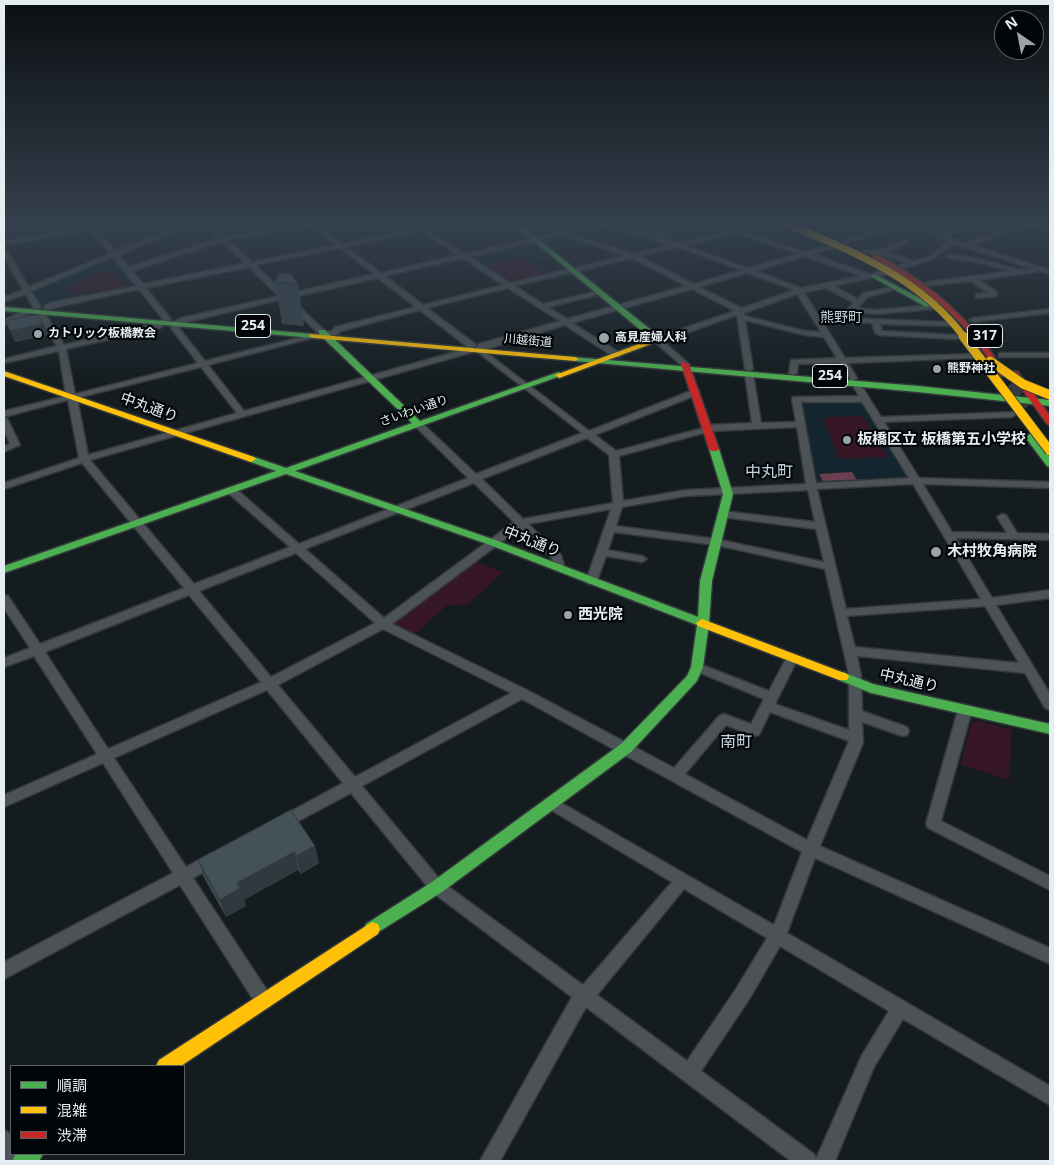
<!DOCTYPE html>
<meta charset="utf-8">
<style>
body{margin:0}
#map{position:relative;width:1054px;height:1165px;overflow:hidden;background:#141c1f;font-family:"Open Sans","Noto Sans JP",sans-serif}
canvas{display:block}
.frame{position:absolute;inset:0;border:5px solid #e4edf1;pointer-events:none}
.legend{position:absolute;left:10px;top:1065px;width:175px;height:90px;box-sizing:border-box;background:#030609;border:1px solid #5d6266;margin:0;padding:6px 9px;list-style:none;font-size:15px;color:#e4edf1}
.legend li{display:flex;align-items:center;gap:10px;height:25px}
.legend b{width:25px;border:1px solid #5d6266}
.north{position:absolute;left:994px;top:10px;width:50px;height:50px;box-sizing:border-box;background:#030609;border:1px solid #5d6266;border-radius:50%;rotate:327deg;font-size:14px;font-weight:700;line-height:20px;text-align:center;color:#e4edf1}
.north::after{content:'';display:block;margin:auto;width:18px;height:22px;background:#9ba4a8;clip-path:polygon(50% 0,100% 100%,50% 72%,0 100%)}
</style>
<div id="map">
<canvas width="1054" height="1165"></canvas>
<div class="frame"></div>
<ul class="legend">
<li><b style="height:6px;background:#4caf50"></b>順調</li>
<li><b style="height:6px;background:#ffc107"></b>混雑</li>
<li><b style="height:6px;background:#c62828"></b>渋滞</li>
</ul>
<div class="north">N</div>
</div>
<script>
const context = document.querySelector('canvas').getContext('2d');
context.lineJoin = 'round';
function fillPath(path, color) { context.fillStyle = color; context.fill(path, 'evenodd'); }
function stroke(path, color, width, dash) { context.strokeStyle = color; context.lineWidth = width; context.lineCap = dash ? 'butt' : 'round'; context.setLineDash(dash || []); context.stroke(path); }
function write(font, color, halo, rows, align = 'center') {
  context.font = font + ' "Open Sans","Noto Sans JP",sans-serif'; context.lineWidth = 4.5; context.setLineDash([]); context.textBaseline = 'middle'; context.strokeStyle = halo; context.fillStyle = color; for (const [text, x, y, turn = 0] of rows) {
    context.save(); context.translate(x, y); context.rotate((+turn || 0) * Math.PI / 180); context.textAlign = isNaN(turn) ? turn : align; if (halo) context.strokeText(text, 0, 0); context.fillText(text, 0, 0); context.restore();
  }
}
fillPath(new Path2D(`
 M527 242 534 243 551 257 532 261 550 273 511 283 470 257Z
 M109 257H114L137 286 49 304H40L32 290Z
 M803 400H849L850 403H864L908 477 907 479 824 484 817 480 799 402Z`), '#13252e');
fillPath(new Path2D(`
 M1001 223 1026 225 988 237 964 228Z
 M521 257 545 272 544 274 512 282 486 266Z
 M112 269 127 286 97 293 94 291 75 295H73L67 287 102 271Z
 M863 416 888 457 839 459 824 420 826 417Z
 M474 561 503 572 468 604 446 606 413 636 391 624Z
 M978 721 1012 730 1009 780 961 764 971 723Z`), '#371625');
fillPath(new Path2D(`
 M852 472 857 480 823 481 819 474Z`), '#6a4050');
stroke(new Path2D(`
 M1011 384 1027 407`), '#333b3e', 14, [14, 8]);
const street = new Path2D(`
 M86 223H92L94 225 121 223 120 224 97 229 116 251 186 223H193L192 224 119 255 129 267 219 238 203 223H209L224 237 308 223H320L317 225 342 244 417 228 410 223H417L424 227 456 223 455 224 428 230 465 254 597 223H611L653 235 693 223H701L700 224 660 237 679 243 730 231 712 224 711 223C720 223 730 229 738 228 748 227 756 223 766 223L765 224 743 231 805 252 833 246V248L812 254 870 274 894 269 895 267 906 263 880 254 863 253V251L879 250 905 240 907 241V243L887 252 913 261 928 257 949 242 932 234 923 227 881 233 843 244 841 243V241L880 229 919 223H925L944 235 946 231 950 228 988 223H1001L951 233 950 238 964 243 1022 224 1021 223 1050 225V229L1030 226 971 245 1050 270V274L1041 271 979 280 997 292V296L976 298V294L988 293 971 281 924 286 923 284 927 282 1011 271 980 263 946 257V255L948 254 980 259 1020 270 1033 269 955 244 932 259 899 270 898 272 834 286 858 299 863 293 897 286 901 288 868 297 857 308 876 310 930 305 934 307 933 309 876 314 853 312 849 313 845 311 854 303 826 288 804 292 819 317 947 322 951 324 950 326 880 324 882 331 956 335 960 337 956 339 879 335 875 333 872 323 822 321 845 358 973 354V358H970L848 363 857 378 853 381 850 380 840 363 798 364 797 373 793 375 789 373 791 360 837 358 824 337 805 335 745 320 753 369 749 371 745 369 737 315 663 341 689 364 682 366 655 342V338L735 311 692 289 572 323 620 353V357H614L565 325 483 350 589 431 693 390H699V394L595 435 616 451 703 428 707 425 752 423 745 374 749 371 753 374 761 423 796 422 792 399 793 397 859 396 852 384 856 381 859 382 881 417 1015 412 1016 414 1012 417 884 422 919 478 1050 482V488L923 484 952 532 1007 533 997 517 1002 514 1006 515 1017 533 1050 534V540L956 538 992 598 1050 590V598L996 605 1050 694V710L1045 708 1025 673 857 656 861 675 862 711 907 727 909 731 907 735 902 736 862 722 863 743 820 846 1050 948V964L815 858 787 933 1050 1086V1105L903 1019 874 1067 835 1161H791L586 1007 500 1161H480L572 997 432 892 351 793 287 827 282 829 277 827 275 823 277 819 343 783 267 690 114 758 186 867 212 853 217 855 220 860 217 865 193 878 270 995 273 1001 270 1007 264 1009 258 1007 180 885 4 979V962L173 873 103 763 4 807V795L97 754 34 656 4 667V658L30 648 4 608V595L8 596 40 644 184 588 82 463 4 489V483L79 458 68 400 4 417V411L66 396 59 351 4 363V359L57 346 36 312 37 310H43L64 345 154 324 163 319 139 289 44 310V306L49 303 136 286 113 257 31 291 41 307 40 309H34L26 294 4 302V297L23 290 4 256V249L7 251 29 287 110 254 91 230 4 245V241L88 226ZM311 226 336 245 252 262 228 240ZM604 226 671 245 633 254 570 234ZM422 231 458 255 381 273 346 247ZM737 233 798 254 748 268 685 246ZM562 235 625 256 510 283 470 257ZM222 241 245 263 143 284 132 271ZM678 247 741 270 694 284 639 256ZM340 248 374 274 286 294 255 265ZM805 256 861 276 801 288 755 271ZM463 258 503 285 423 305 385 276ZM632 258 686 286 567 319 548 307 602 294V290L543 304 515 286ZM249 267 279 296 181 318 174 322 171 328 198 363 75 394 66 349 160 328 171 319 146 288ZM747 273 794 290 742 308 699 287ZM378 278 416 307 335 327 332 331 326 332 290 298ZM508 288 560 321 479 344 475 350 582 433 476 474 421 422H415V426L468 478 299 544 235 488H227L226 490 227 492 290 547 194 584 90 460 473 352V348L476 346 475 344 427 308ZM797 294 821 332 805 331 745 316 744 313ZM283 299 318 333 205 361 179 328 187 322ZM420 310 469 348 244 411 208 365 312 338 337 335 341 331ZM201 367 237 413 88 455 77 398ZM801 402H862L909 478 816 483ZM797 427 806 484 686 490 623 501 619 456 711 431ZM587 438 609 455 613 503 523 519 482 479ZM474 483 514 522 384 618 305 549ZM913 484 981 599 846 609 817 489ZM808 490 815 522 723 511 718 514 723 517 816 529 824 562 716 539 616 526 622 507 686 496ZM611 509 586 581 588 584H596L606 556 642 562 647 559 642 556 608 550 614 532 716 545 825 569 849 675V730L775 704 798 658 796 655H788L769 691 697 663 693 664 691 667 693 670 764 699 751 724 724 714 719 716 674 768 527 690 392 624 520 528 552 558 555 570H563L565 568 561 555 528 524ZM296 553 375 623 271 677 199 591ZM189 595 261 682 108 749 45 652ZM985 606 1019 663 855 647 847 616ZM383 629 511 693 355 777 278 685ZM522 699 802 852 774 925 551 797 546 799 544 803 546 807 672 882 583 985 442 882 362 786ZM770 712 849 741 807 840 685 774 726 725 754 736 759 735ZM684 889 767 938 736 989 687 1061 597 995ZM780 946 889 1011 862 1055 816 1159 814 1154 701 1071 748 1001Z
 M28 309 35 311 4 325V320Z
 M1050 309V313L973 322 969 320 973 318Z
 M999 353H1050V357H999Z
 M4 417 8 420 20 445 4 452V446L10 444 4 430Z
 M965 705 970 707 972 710 941 821 1050 876V890L928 828 926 824 958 710 960 707Z
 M4 1130 11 1134V1154H19L22 1161H4Z`);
const fast = new Path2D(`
 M512 223H518L661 338V342H655Z
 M872 275H876L933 305 926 307 872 277Z
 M4 307 313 334 317 336 313 338 4 311Z
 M319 330H325L420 421 556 373 559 372 563 375 295 471 498 541 698 617 700 581 723 494 709 449 711 447H717L719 449 733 494 712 581 709 624 703 667 697 681 631 752 442 892 372 936 366 934 364 929 366 924 432 882 621 744 687 676 691 667 697 625 490 545 286 474 4 573V566L276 471 248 461V457H254L286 468 412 423 319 334Z
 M572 357 918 386 1050 400V406L918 392 575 361 571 359Z
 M1030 434 1033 435 1050 458V467L1047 466 1025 437Z
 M843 672 873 684 1050 724V734L871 693 839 680 837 677 839 674Z
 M16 1154H43L39 1161H12Z`);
const slow = new Path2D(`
 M310 334 575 357 579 359 575 361 313 338 309 336Z
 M655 338 662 340 562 377 559 378 555 375Z
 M4 371 254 457 256 459 251 462 248 461 4 376Z
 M702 619 847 674 849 677 847 680H839L698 626 696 623Z
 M372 922 378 924 380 929 378 934 181 1066H156L159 1060Z`);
const jam = new Path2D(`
 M874 254C886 258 897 266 908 273 952 302 977 331 1007 374L1006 376H1000C991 363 983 350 974 338 945 304 910 279 872 257V255Z
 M682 362 689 364 719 449 717 451H711L709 449 681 364Z
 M1015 371 1018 372 1050 416V425L1047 424 1011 374Z`);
stroke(street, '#33383b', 3);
stroke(fast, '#33383b', 3);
stroke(slow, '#33383b', 3);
stroke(jam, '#33383b', 3);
fillPath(street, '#4c5255');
fillPath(fast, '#4caf50');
fillPath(slow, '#ffc107');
fillPath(jam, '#c62828');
const slowBridgeFar1 = new Path2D(`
 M785 223C852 251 919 277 964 337`);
const slowBridge = new Path2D(`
 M963 336 1050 451
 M990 361 1023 384 1050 395`);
stroke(slowBridgeFar1, '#33383b', 8, []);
stroke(slowBridge, '#33383b', 11, []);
stroke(slowBridgeFar1, '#ffc107', 7);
stroke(slowBridge, '#ffc107', 9);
fillPath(new Path2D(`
 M275 282 298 284 304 326 282 324Z
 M6 321 43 324 47 335 15 342Z
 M315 846 319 863 301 874 298 870 244 900 246 906 226 917 204 878 198 860Z`), '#3a464c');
fillPath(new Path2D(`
 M43 324 47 335 15 342 10 331Z
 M315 846 319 863 301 874 296 856Z
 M294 852 298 870 244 900 246 906 226 917 220 900 237 883Z`), '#30393e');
const building = new Path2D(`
 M280 273 291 274 298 284 275 282Z
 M33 315H38L43 324 10 331 6 321Z
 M291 810 315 846 296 856 294 852 237 883 240 888 220 900 198 860Z`);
fillPath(building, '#445158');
stroke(building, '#30393e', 1);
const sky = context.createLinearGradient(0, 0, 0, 386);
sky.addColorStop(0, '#0b0f11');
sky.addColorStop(0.58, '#34404d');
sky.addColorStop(1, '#34404d00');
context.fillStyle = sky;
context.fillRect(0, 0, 1054, 386);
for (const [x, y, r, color] of [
 [38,334,5,"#9ba4a8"],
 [604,338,6,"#9ba4a8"],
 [937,369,5,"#9ba4a8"],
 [847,440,5,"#9ba4a8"],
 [936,552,6,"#9ba4a8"],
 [568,615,5,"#9ba4a8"]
]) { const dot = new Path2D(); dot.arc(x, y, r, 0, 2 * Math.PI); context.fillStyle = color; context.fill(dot); stroke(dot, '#030609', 2); }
write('bold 12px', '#e4edf1', '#030609', [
 ["カトリック板橋教会",48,334],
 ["高見産婦人科",615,338],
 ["熊野神社",947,369]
], 'left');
write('12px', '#e4edf1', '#030609', [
 ["川越街道",528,341,5],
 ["さいわい通り",414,411,-19]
]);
write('14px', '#c4d4de', '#030609', [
 ["熊野町",841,318]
]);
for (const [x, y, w] of [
 [253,326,35],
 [985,336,35],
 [830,376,35]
]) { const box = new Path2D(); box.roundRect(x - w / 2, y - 11.5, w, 23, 4); context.fillStyle = '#030609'; context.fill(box); stroke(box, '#e4edf1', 1); }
write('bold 14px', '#e4edf1', null, [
 ["254",253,326],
 ["317",985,336],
 ["254",830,376]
]);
write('15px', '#e4edf1', '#030609', [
 ["中丸通り",149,408,20],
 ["中丸通り",532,542,21],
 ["中丸通り",909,681,13]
]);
write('bold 15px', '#e4edf1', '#030609', [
 ["板橋区立 板橋第五小学校",857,440],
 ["木村牧角病院",947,552],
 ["西光院",578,615]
], 'left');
write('16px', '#c4d4de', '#030609', [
 ["中丸町",769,472],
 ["南町",736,742]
]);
</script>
